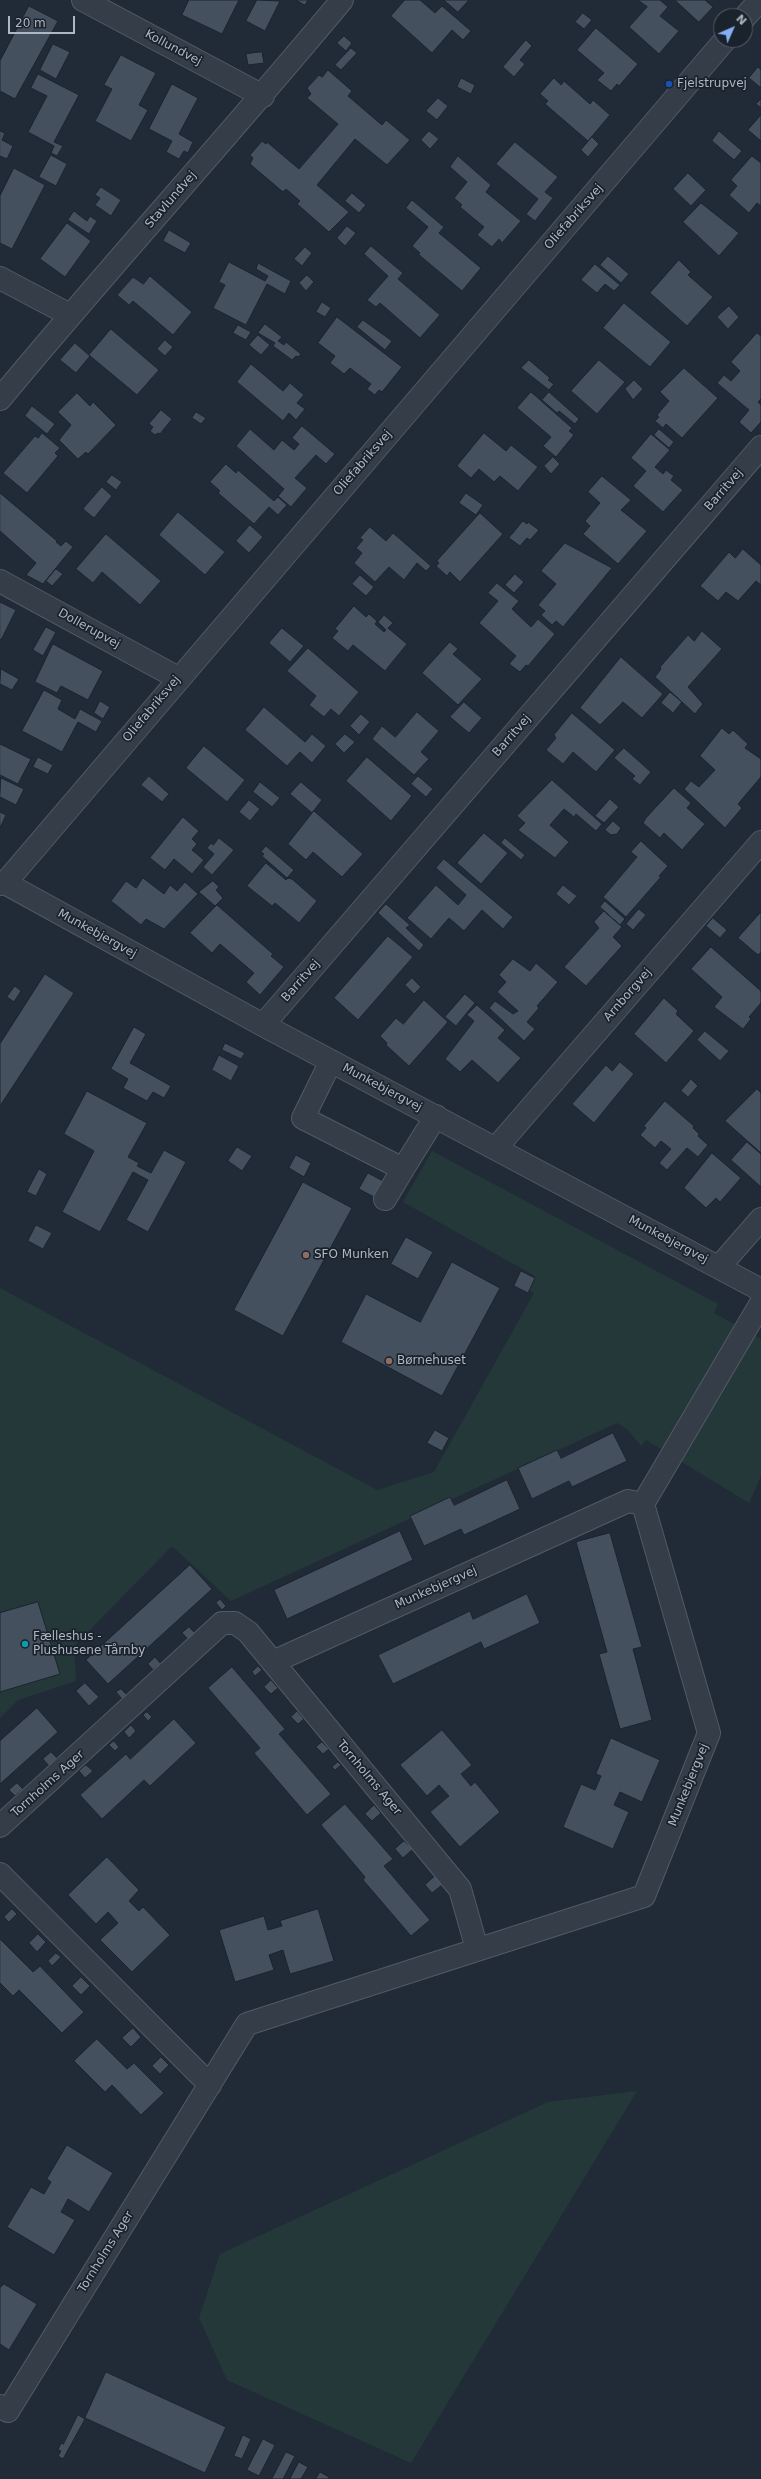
<!DOCTYPE html>
<meta charset="utf-8">
<style>
body{margin:0}
#map{position:relative;width:761px;height:2479px;overflow:hidden;background:#212b37;font-family:"DejaVu Sans",sans-serif}
canvas{display:block}
.north{position:absolute;left:713px;top:8px;width:40px;height:40px;box-sizing:border-box;background:#1a222c;border:1px solid #565e69;border-radius:50%;rotate:45deg;font-size:11px;font-weight:700;line-height:16px;text-align:center;color:#afb7c4}
.north::after{content:'';display:block;margin:auto;width:14px;height:18px;background:#86aff3;clip-path:polygon(50% 0,100% 100%,50% 72%,0 100%)}
.scale{position:absolute;left:8px;top:16px;width:67px;height:18px;box-sizing:border-box;border:2px solid #afb7c4;border-top:0;padding-left:5px;font-size:12px;line-height:14px;white-space:nowrap;color:#afb7c4;-webkit-text-stroke:3px #1a222c;paint-order:stroke}
</style>
<div id="map">
<canvas width="761" height="2479"></canvas>
<div class="north">N</div>
<div class="scale">20 m</div>
</div>
<script>
const context = document.querySelector('canvas').getContext('2d');
context.lineJoin = 'round';
function fillPath(path, color) { context.fillStyle = color; context.fill(path, 'evenodd'); }
function stroke(path, color, width, dash) { context.strokeStyle = color; context.lineWidth = width; context.lineCap = dash ? 'butt' : 'round'; context.setLineDash(dash || []); context.stroke(path); }
function write(font, color, halo, rows, align = 'center') {
  context.font = font + ' "DejaVu Sans",sans-serif'; context.lineWidth = 3.5; context.setLineDash([]); context.textBaseline = 'middle'; context.strokeStyle = halo; context.fillStyle = color; for (const [text, x, y, turn = 0] of rows) {
    context.save(); context.translate(x, y); context.rotate((+turn || 0) * Math.PI / 180); context.textAlign = isNaN(turn) ? turn : align; if (halo) context.strokeText(text, 0, 0); context.fillText(text, 0, 0); context.restore();
  }
}
fillPath(new Path2D(`
 M432 1151 718 1304 714 1313 761 1339V1476L749 1503 646 1440 641 1446 627 1429 617 1423 231 1601 172 1546 74 1646 76 1681 18 1700 0 1718V1288L377 1490 434 1472 534 1293 527 1289 535 1276 403 1202Z
 M637 2091 411 2463 227 2380 199 2318 220 2254 548 2102Z`), '#243839');
const building = new Path2D(`
 M189 0H239L222 34 182 15Z
 M257 0 280 1 265 31 246 21Z
 M296 0H308L305 5Z
 M405 0H420L435 13 442 6 471 31 463 40 452 30 432 53 391 16Z
 M444 0H469L458 12Z
 M638 0H660L668 7 660 16 679 31 659 54 629 27 647 7Z
 M675 0H705L713 7 699 22Z
 M29 6 58 21 15 99 0 91V61Z
 M583 13 592 20 584 29 575 22Z
 M596 28 638 64 619 86 617 84 611 91 597 80 604 73 577 50Z
 M344 36 352 43 346 51 337 43Z
 M526 40 532 46 520 60 525 64 514 77 503 67Z
 M53 44 70 52 56 79 40 70Z
 M351 48 357 53 341 70 335 65Z
 M262 52 264 63 248 65 246 54Z
 M121 55 156 73 139 105 148 110 131 141 95 121 112 89 104 85Z
 M758 67 761 70V88L749 78Z
 M328 70 352 91 348 96 382 125 386 120 410 140 387 165 355 139 317 185 349 212 329 232 297 204 300 201 286 189 283 192 250 164 253 158 250 155 262 141 266 144 267 142 299 169 338 124 307 98 311 94 307 88 319 75 322 77Z
 M38 74 79 95 54 142 63 146 57 156 51 153 54 146 28 132 47 96 31 88Z
 M461 78 475 85 471 94 457 87Z
 M554 78 561 85 564 81 590 104 593 100 610 115 588 141 545 104 548 101 540 94Z
 M172 84 198 98 179 134 193 142 188 153 184 151 179 159 166 152 172 141 149 129Z
 M438 98 448 106 437 120 426 111Z
 M761 99V108L756 104Z
 M761 115V141L748 130Z
 M0 131 5 133 2 140 13 146 7 159 0 156Z
 M429 131 439 139 430 149 421 140Z
 M719 131 742 151 734 160 712 141Z
 M592 137 599 144 588 157 581 150Z
 M515 142 558 177 545 192 553 198 535 221 526 214 538 199 496 164Z
 M51 155 67 164 56 186 39 177Z
 M458 156 491 185 486 192 521 221 502 243 499 239 492 247 477 235 484 227 460 207 462 205 454 198 467 182 450 167Z
 M752 156 761 163V206L757 203 749 213 729 195 737 186 731 180Z
 M14 168 45 185 12 249 0 243V196Z
 M688 173 706 190 691 206 673 189Z
 M101 187 121 200 111 216 95 205 100 198 95 195Z
 M352 193 366 205 359 213 345 201Z
 M412 200 444 227 439 233 481 268 462 291 418 254 420 253 412 246 428 227 406 208Z
 M701 203 739 233 719 256 683 222Z
 M74 211 87 221 90 216 97 221 89 234 68 220Z
 M67 223 91 241 65 277 40 259Z
 M347 226 356 233 345 246 337 238Z
 M169 230 191 243 185 253 163 241Z
 M371 246 403 273 398 279 440 315 420 338 380 303 376 307 367 300 388 276 364 254Z
 M305 247 312 253 302 266 294 259Z
 M608 256 629 274 621 283 600 265Z
 M679 260 691 272 688 275 713 297 687 326 650 293Z
 M229 262 265 281 268 276 256 269 258 263 291 281 285 294 267 284 246 325 213 308 225 285 219 282Z
 M595 264 620 285 614 291 605 284 597 293 581 280Z
 M307 275 314 282 306 291 299 283Z
 M150 276 192 312 173 335 133 301 129 305 117 295 133 277 143 284Z
 M322 302 331 308 325 317 316 312Z
 M624 303 671 342 650 367 603 328Z
 M729 306 739 317 728 329 717 317Z
 M337 317 402 367 382 392 379 390 375 395 367 389 371 384 350 368 344 374 330 363 335 356 318 343Z
 M363 320 392 341 385 350 357 327Z
 M265 324 282 337 278 341 284 345 286 342 301 354 298 357 296 356 292 360 273 346 275 343 258 333Z
 M238 325 251 332 246 340 233 333Z
 M111 329 159 370 137 395 89 355Z
 M757 333 761 336V399L758 402 761 405V422L751 433 739 422 749 410 717 383 724 375 731 381 740 371 731 362Z
 M258 335 270 345 261 355 249 345Z
 M165 340 173 347 165 356 157 349Z
 M75 343 90 356 76 373 60 360Z
 M529 360 550 378 548 380 554 384 549 390 521 368Z
 M599 360 625 382 597 414 571 391Z
 M251 364 283 391 290 383 304 395 297 403 305 409 296 420 289 413 283 421 237 382Z
 M684 368 718 398 682 438 666 424 663 428 655 421 659 417 657 415 669 401 660 392Z
 M634 380 643 389 633 400 625 389Z
 M531 392 572 428 569 431 574 435 556 457 543 446 551 437 517 408Z
 M549 392 577 417 579 419 575 424 559 411 557 413 542 400Z
 M77 393 90 406 93 402 116 425 88 454 86 452 78 459 59 440 71 425 58 412Z
 M32 406 55 424 47 434 25 416Z
 M161 410 172 419 160 434 158 433 155 435 150 431 153 427 149 424Z
 M196 412 206 418 201 424 192 418Z
 M302 426 335 454 326 464 316 455 295 478 307 488 291 507 278 496 284 489 236 446 250 429 274 450 282 440 294 450 299 444 292 438Z
 M659 429 674 442 669 448 654 435Z
 M42 433 60 448 55 453 58 456 27 493 3 473 35 436 38 438Z
 M484 433 506 451 511 445 538 467 518 491 500 476 494 482 479 469 471 478 457 466Z
 M651 434 670 450 655 467 663 474 666 470 674 476 671 480 683 490 663 512 633 486 646 471 631 458Z
 M553 457 560 464 551 474 544 466Z
 M226 464 236 473 238 470 274 501 278 497 287 505 278 515 269 507 254 524 218 493 220 491 210 482Z
 M112 475 122 482 116 490 106 482Z
 M602 476 631 500 621 510 647 531 618 564 583 534 590 526 585 521 600 503 588 492Z
 M102 487 112 496 94 518 83 509Z
 M0 493 57 541 56 542 61 546 66 541 73 547 43 584 26 575 36 563 0 531Z
 M466 493 483 505 476 515 459 503Z
 M178 512 225 552 205 575 159 535Z
 M480 513 503 534 460 582 450 572 447 576 436 566 439 563 437 561Z
 M523 521 527 524 528 522 539 530 530 540 527 538 520 546 509 538Z
 M250 525 263 537 249 553 236 541Z
 M370 527 386 541 393 533 431 566 426 571 417 563 404 580 389 567 375 582 354 563 362 553 356 548 363 540 360 538Z
 M106 534 161 581 140 605 102 572 93 583 76 569Z
 M565 543 612 568 563 627 556 621 552 625 541 615 545 611 538 605 556 584 541 571Z
 M743 549 761 565V585L756 581 738 601 726 592 718 601 700 586 729 552 735 558Z
 M56 569 63 574 52 586 46 581Z
 M515 574 524 582 514 593 505 585Z
 M360 575 374 587 366 596 352 584Z
 M497 583 519 601 512 609 531 627 538 619 555 634 528 666 526 665 520 672 509 664 516 656 479 623 498 601 488 593Z
 M0 602 16 610 1 640 0 639Z
 M354 606 366 617 369 614 377 621 375 624 384 632 386 630 378 622 384 615 393 623 388 628 407 644 385 671 353 645 348 651 332 638 338 631 335 629Z
 M46 627 56 632 43 656 33 650Z
 M282 628 304 646 290 662 269 643Z
 M702 631 722 649 688 687 703 704 695 714 655 677 661 669 660 667 688 635 694 641Z
 M450 642 458 649 453 654 482 679 458 705 422 673Z
 M53 644 103 671 88 700 61 686 57 693 35 682Z
 M308 648 359 692 339 716 331 709 324 717 309 705 316 696 287 671Z
 M621 657 663 694 642 718 623 702 600 725 580 708Z
 M1 669 19 679 12 690 0 684Z
 M44 690 62 700 58 709 75 719 80 709 102 721 96 732 78 722 62 752 22 731Z
 M670 692 682 702 673 713 661 703Z
 M100 701 110 707 103 719 94 713Z
 M464 702 482 718 469 733 450 717Z
 M264 707 305 742 312 734 326 746 312 763 300 752 287 766 245 730Z
 M417 712 439 731 421 752 429 759 414 775 372 739 382 726 395 737Z
 M572 713 615 750 596 772 573 752 563 764 546 750 556 738 554 735Z
 M361 714 370 722 359 735 350 726Z
 M722 728 729 734 733 730 748 744 745 748 761 759V777L738 804 742 808 725 828 684 789 691 781 699 787 715 770 700 756Z
 M345 734 355 742 344 753 335 744Z
 M0 744 31 759 18 784 0 775Z
 M204 746 245 780 227 802 186 768Z
 M624 748 651 772 640 785 632 779 635 776 614 758Z
 M38 757 53 765 48 774 33 767Z
 M367 757 412 796 391 821 346 781Z
 M149 776 169 794 162 802 141 785Z
 M418 776 433 789 426 797 411 784Z
 M1 778 24 789 16 805 0 797Z
 M552 780 602 824 596 831 576 814 574 817 564 809 550 825 569 842 555 858 518 830 525 823 517 816Z
 M260 782 280 798 272 807 253 792Z
 M301 782 322 800 312 813 290 794Z
 M674 788 691 803 687 808 705 824 682 850 664 833 660 838 643 823 646 818Z
 M610 799 619 807 604 823 595 816Z
 M249 800 260 809 250 821 239 812Z
 M314 811 363 854 342 877 313 852 306 860 288 844Z
 M0 812 6 815 0 828Z
 M183 817 199 831 192 839 197 844 192 850 204 860 192 874 174 859 165 870 150 858Z
 M613 821 621 828 617 834 611 835 605 830Z
 M484 833 508 853 481 884 457 863Z
 M219 838 234 850 212 875 203 867 214 854 207 848 211 843 213 845Z
 M505 838 525 855 521 860 501 843Z
 M641 841 668 866 659 876 661 877 626 917 603 897 637 857 631 852Z
 M266 846 294 870 287 878 262 856 264 854 261 852Z
 M444 859 513 917 503 929 482 910 464 931 449 918 431 939 407 918 436 885 458 905 466 895 436 868Z
 M266 863 286 880 288 878 292 879 317 901 299 923 275 903 272 906 247 886Z
 M143 878 164 894 170 885 177 891 185 882 198 894 164 929 146 919 141 925 111 901 126 881 136 888Z
 M213 881 219 887 216 890 223 898 215 906 199 892Z
 M563 885 577 896 569 905 556 894Z
 M605 901 625 919 620 925 600 907Z
 M386 904 410 925 406 928 424 945 419 951 378 913Z
 M217 905 273 954 271 956 284 967 260 995 246 982 254 973 220 944 212 953 190 933Z
 M639 909 646 915 633 930 626 924Z
 M604 911 622 927 613 937 622 946 586 986 564 967 599 928 594 922Z
 M761 912V952L758 955 738 938Z
 M713 918 727 930 720 938 706 926Z
 M388 936 413 957 358 1020 334 998Z
 M711 947 761 991V1003L749 1017 751 1019 743 1029 714 1007 722 997 691 969Z
 M513 959 530 971 536 963 558 982 537 1006 539 1008 527 1022 535 1029 524 1041 489 1008 495 1001 513 1014 518 1011 497 992 506 982 499 975Z
 M45 974 74 993 0 1106V1044Z
 M412 978 421 987 414 994 405 985Z
 M15 986 21 991 14 1002 7 997Z
 M465 994 475 1003 456 1026 445 1017Z
 M664 998 678 1011 676 1014 694 1031 666 1063 634 1034Z
 M424 1000 448 1022 409 1066 386 1045 387 1043 380 1036 396 1018 403 1024Z
 M477 1005 505 1030 498 1038 521 1058 498 1083 472 1060 460 1072 445 1059 474 1021 467 1015Z
 M134 1027 146 1034 130 1063 171 1086 164 1098 153 1092 147 1101 123 1088 128 1079 111 1069Z
 M705 1031 729 1051 720 1061 697 1040Z
 M225 1043 245 1053 241 1059 222 1050Z
 M219 1055 239 1066 231 1081 212 1070Z
 M620 1062 634 1074 594 1123 572 1104 606 1065 612 1071Z
 M691 1079 698 1086 688 1097 681 1091Z
 M757 1089 761 1093V1153L725 1121Z
 M87 1091 147 1123 128 1157 139 1163 137 1166 151 1173 164 1150 186 1162 148 1232 126 1220 148 1180 133 1172 100 1232 62 1212 94 1151 64 1134Z
 M665 1101 694 1126 693 1128 699 1134 698 1136 708 1145 698 1157 687 1148 667 1170 659 1163 671 1149 661 1141 655 1148 640 1135 646 1128 644 1126Z
 M747 1142 761 1154V1187L731 1160Z
 M237 1147 252 1156 242 1171 228 1161Z
 M712 1153 741 1178 720 1202 716 1198 706 1208 684 1188Z
 M296 1155 311 1163 304 1177 289 1168Z
 M39 1169 47 1174 36 1196 27 1192Z
 M368 1173 383 1181 374 1197 359 1189Z
 M303 1182 352 1208 283 1336 234 1310Z
 M36 1225 52 1233 43 1249 28 1241Z
 M406 1237 433 1252 418 1279 391 1264Z
 M452 1262 500 1288 442 1396 341 1342 366 1294 420 1322Z
 M521 1271 535 1278 528 1293 514 1286Z
 M435 1430 449 1438 442 1451 427 1443Z
 M613 1433 627 1461 572 1487 569 1481 532 1499 518 1468 557 1450 561 1458Z
 M507 1480 520 1509 464 1535 461 1529 424 1546 410 1516 450 1497 454 1505Z
 M400 1531 413 1560 287 1619 274 1590Z
 M610 1533 642 1647 633 1649 652 1720 620 1729 599 1654 607 1652 576 1542Z
 M190 1565 212 1589 108 1684 86 1660Z
 M527 1594 540 1623 484 1649 481 1642 393 1684 378 1655 470 1611 473 1619Z
 M220 1599 226 1606 222 1610 216 1603Z
 M38 1602 60 1674 0 1692V1613Z
 M189 1627 195 1633 188 1639 182 1633Z
 M155 1657 161 1664 153 1670 148 1664Z
 M258 1666 262 1670 255 1676 252 1672Z
 M232 1667 285 1729 279 1734 331 1794 307 1815 254 1753 260 1748 208 1688Z
 M271 1680 278 1688 271 1694 264 1687Z
 M85 1683 99 1697 89 1706 76 1691Z
 M121 1689 127 1695 122 1699 116 1692Z
 M37 1708 58 1732 0 1784V1741Z
 M297 1711 304 1719 298 1724 291 1717Z
 M147 1712 152 1717 148 1721 143 1715Z
 M174 1719 196 1743 150 1786 144 1780 102 1819 80 1795 126 1754 130 1759Z
 M131 1725 136 1731 129 1738 124 1732Z
 M442 1730 472 1765 461 1774 471 1786 475 1782 500 1812 460 1847 430 1812 449 1796 439 1785 427 1796 400 1765Z
 M611 1738 660 1760 642 1802 620 1792 614 1805 629 1812 613 1849 563 1827 581 1784 595 1790 601 1776 596 1774Z
 M114 1741 119 1747 115 1751 109 1745Z
 M322 1742 329 1749 323 1754 316 1747Z
 M51 1752 57 1758 49 1766 43 1759Z
 M338 1762 341 1765 335 1770 332 1767Z
 M86 1765 93 1771 85 1778 79 1771Z
 M17 1783 23 1789 15 1796 9 1790Z
 M345 1804 393 1859 384 1866 430 1920 411 1936 363 1880 365 1877 321 1825Z
 M374 1805 381 1813 372 1821 365 1814Z
 M404 1841 413 1849 403 1858 395 1849Z
 M107 1857 139 1890 129 1901 139 1911 143 1907 170 1935 132 1972 100 1940 118 1923 108 1912 96 1924 68 1895Z
 M435 1876 442 1885 432 1893 425 1885Z
 M12 1909 17 1914 9 1922 4 1917Z
 M318 1909 334 1961 290 1974 283 1950 269 1955 274 1970 235 1982 219 1930 264 1916 268 1930 282 1926 280 1921Z
 M38 1934 46 1942 37 1952 29 1943Z
 M0 1939 33 1972 40 1966 84 2012 62 2033 19 1990 13 1996 0 1983Z
 M56 1953 61 1957 52 1966 48 1961Z
 M81 1977 90 1986 81 1995 72 1986Z
 M133 2028 141 2037 131 2047 122 2038Z
 M97 2039 127 2069 134 2063 164 2093 141 2115 112 2085 105 2092 74 2061Z
 M161 2057 169 2065 160 2074 152 2066Z
 M67 2145 113 2173 89 2212 68 2199 61 2212 75 2220 54 2255 7 2227 31 2187 44 2194 51 2182 47 2179Z
 M4 2284 37 2304 9 2350 0 2344V2288Z
 M106 2372 226 2427 205 2473 85 2418Z
 M78 2415 85 2419 63 2459 58 2456 61 2451 58 2450 61 2443 63 2444Z
 M243 2435 251 2439 242 2459 234 2456Z
 M263 2439 275 2445 259 2476 247 2470Z
 M286 2452 295 2456 283 2479H272Z
 M299 2462 308 2467 301 2479H290Z
 M320 2472 329 2477 328 2479H316Z`);
fillPath(building, '#45505f');
stroke(building, '#1c242e', 1);
const minor = new Path2D(`
 M83 0 263 96
 M745 17 760 0
 M0 278 70 315
 M0 399C112 264 230 135 342 0
 M0 581 178 678
 M5 883 263 1025 761 1290
 M0 884 5 883 725 40
 M263 1025 761 447
 M331 1061 303 1118 403 1169 436 1116
 M496 1148 761 842
 M385 1199 403 1169
 M719 1267 761 1219
 M273 1662 628 1501 643 1504
 M0 1826 222 1623H235L248 1632 460 1889 477 1949
 M0 1874 210 2085
 M0 2406 8 2411 247 2024 644 1896 709 1733 643 1504 761 1303`);
stroke(minor, '#525a65', 24);
stroke(minor, '#353d48', 22);
for (const [x, y, r, color] of [
 [669,84,4,"#1a4fb4"],
 [306,1255,4,"#8d6e63"],
 [389,1361,4,"#8d6e63"],
 [25,1644,4,"#0f9aa8"]
]) { const dot = new Path2D(); dot.arc(x, y, r, 0, 2 * Math.PI); context.fillStyle = color; context.fill(dot); stroke(dot, '#1a222c', 1.5); }
write('12px', '#afb7c4', '#1a222c', [
 ["Kollundvej",173,48,28],
 ["Stavlundvej",171,200,-49],
 ["Oliefabriksvej",574,217,-49],
 ["Oliefabriksvej",363,463,-49],
 ["Barritvej",724,490,-49],
 ["Dollerupvej",89,629,29],
 ["Oliefabriksvej",152,709,-50],
 ["Barritvej",512,736,-49],
 ["Munkebjergvej",97,934,29],
 ["Barritvej",301,981,-49],
 ["Arnborgvej",628,995,-49],
 ["Munkebjergvej",382,1088,28],
 ["Munkebjergvej",668,1240,28],
 ["Munkebjergvej",436,1588,-24],
 ["Tornholms Ager",369,1778,50],
 ["Tornholms Ager",48,1784,-42],
 ["Munkebjergvej",689,1785,-68],
 ["Tornholms Ager",106,2252,-58]
]);
write('12px', '#afb7c4', '#1a222c', [
 ["Fjelstrupvej",677,84],
 ["SFO Munken",314,1255],
 ["Børnehuset",397,1361],
 ["Fælleshus -",33,1637],
 ["Plushusene Tårnby",33,1651]
], 'left');
</script>
